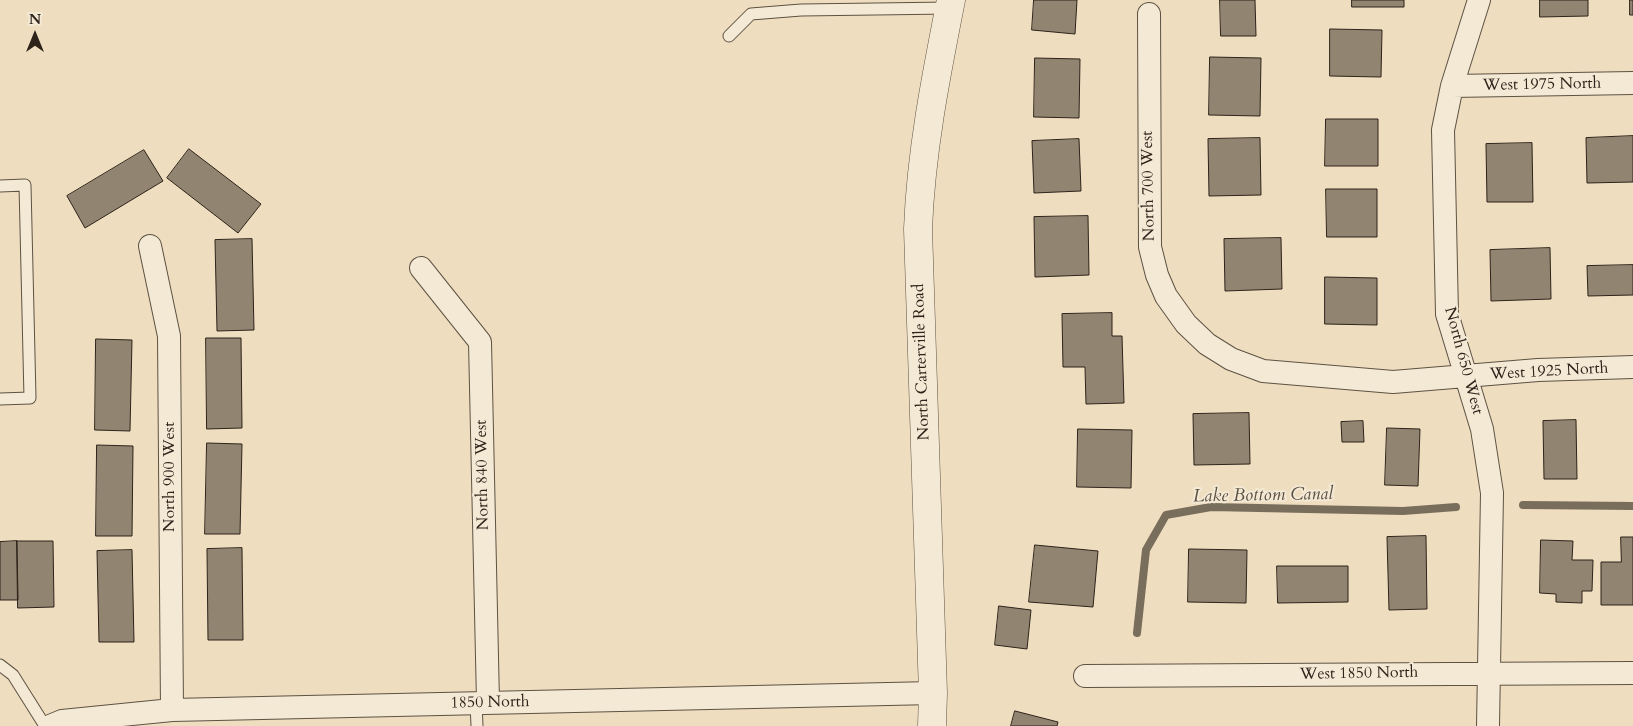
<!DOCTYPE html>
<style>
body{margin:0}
#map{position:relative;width:1633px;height:726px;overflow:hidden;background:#eeddbf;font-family:Cardo,serif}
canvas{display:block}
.north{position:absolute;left:10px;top:10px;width:50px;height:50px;-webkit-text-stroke:4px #f4e9d5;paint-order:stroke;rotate:0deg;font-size:14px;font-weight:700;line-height:20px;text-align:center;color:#2d231a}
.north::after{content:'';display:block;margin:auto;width:18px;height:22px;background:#2d231a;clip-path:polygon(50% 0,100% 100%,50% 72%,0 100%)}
</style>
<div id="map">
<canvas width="1633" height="726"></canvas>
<div class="north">N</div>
</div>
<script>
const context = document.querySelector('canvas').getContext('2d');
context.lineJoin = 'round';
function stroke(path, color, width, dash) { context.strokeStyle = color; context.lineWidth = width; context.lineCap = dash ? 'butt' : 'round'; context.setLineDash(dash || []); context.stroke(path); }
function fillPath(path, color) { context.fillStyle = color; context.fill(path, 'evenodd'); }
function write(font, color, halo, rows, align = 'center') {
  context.font = font + ' Cardo,serif'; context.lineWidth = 4; context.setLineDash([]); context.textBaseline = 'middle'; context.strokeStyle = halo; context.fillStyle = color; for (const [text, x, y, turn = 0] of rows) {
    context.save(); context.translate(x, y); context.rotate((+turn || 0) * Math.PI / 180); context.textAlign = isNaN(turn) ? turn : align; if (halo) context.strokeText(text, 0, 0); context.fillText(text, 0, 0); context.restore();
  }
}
stroke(new Path2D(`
 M1523 505 1633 506
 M1137 633 1146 550 1166 515 1211 507 1403 511 1456 507`), '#796d5b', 8);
const building = new Path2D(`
 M1034 0H1077L1075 34 1032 30Z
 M1220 0H1255L1256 36H1221Z
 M1352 0H1404V7H1352Z
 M1540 0H1588V16L1540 17Z
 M1630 0H1633V15H1630Z
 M1330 29 1382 30 1381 77 1330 76Z
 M1210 57 1261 58 1260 116 1209 115Z
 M1035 58 1080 59 1079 118 1034 117Z
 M1326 119H1378V166H1325Z
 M1633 136V182L1587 183 1586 138Z
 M1260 138 1261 195 1209 196 1208 139Z
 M1079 139 1081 191 1034 193 1032 141Z
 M1532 143 1533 202H1487L1486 144Z
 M189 149 261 204 238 233 167 178Z
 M144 150 163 181 85 228 67 196Z
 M1326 189H1377V237H1327Z
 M1088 216 1089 275 1035 277 1034 217Z
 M1281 238 1282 289 1225 291 1224 239Z
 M252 239 254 330 217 331 215 240Z
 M1550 248 1551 299 1491 301 1490 250Z
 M1633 265V295L1588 296 1587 266Z
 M1325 277 1377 278V325L1325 324Z
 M1112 313V336H1122L1124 403 1086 404 1085 367H1063L1062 314Z
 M206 338H241L242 428 207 429Z
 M96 339 132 340 130 431 95 430Z
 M1249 413 1250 464 1194 465 1193 414Z
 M1576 420 1577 479H1544L1543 421Z
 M1363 421 1364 442H1342L1341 422Z
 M1387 428 1420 429 1418 486 1385 485Z
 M1078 429 1132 430 1131 488 1077 487Z
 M207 443 242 444 240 534H205Z
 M97 445 133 446 132 536H96Z
 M1426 536 1427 609 1389 610 1387 537Z
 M1621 537H1633V605H1601V562H1621Z
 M1541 540 1573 541 1572 560H1593L1592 591H1582V603L1556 602V594L1540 593Z
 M17 541 18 600H0V542Z
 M17 541H53L54 607 18 608Z
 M1035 545 1098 551 1093 607 1029 602Z
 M242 548 243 640H208L207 549Z
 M1189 549 1247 550 1246 603 1188 602Z
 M132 550 134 642H99L97 551Z
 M1277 566H1348V602L1278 603Z
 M999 606 1031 610 1027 649 995 645Z
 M1015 711 1058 722 1057 726H1011Z`);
fillPath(building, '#918470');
stroke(building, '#2d231a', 1);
const service = new Path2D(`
 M729 36 751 14 801 10 950 8
 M0 186 25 185 30 398 0 399
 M0 665 13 675 45 726
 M476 703 477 726`);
const minor = new Path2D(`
 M1479 0 1452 86 1443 130 1447 314 1482 429 1492 493 1488 726
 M1149 14 1150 247 1157 275 1166 296 1186 324 1207 344 1231 359 1263 371 1393 382 1538 370 1633 367
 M1452 86 1633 83
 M150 246 169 336 172 710
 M421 268 480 342 488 702
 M1085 676 1633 673
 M50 726 62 721 172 710 933 693`);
const tertiary = new Path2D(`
 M932 726 933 693 918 229C921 151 936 76 951 0`);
stroke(service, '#5d5243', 13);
stroke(minor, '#5d5243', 24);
stroke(tertiary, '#5d5243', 29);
stroke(service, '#f4e9d5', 11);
stroke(minor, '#f4e9d5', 22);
stroke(tertiary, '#f4e9d5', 28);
write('16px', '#2d231a', '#f4e9d5', [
 ["West 1975 North",1542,85,-1],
 ["North 700 West",1149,186,-91],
 ["North 650 West",1463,361,75],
 ["North Carterville Road",922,362,-92],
 ["West 1925 North",1549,372,-3],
 ["North 840 West",483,475,-91],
 ["North 900 West",170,477,-90],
 ["West 1850 North",1359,674,-1],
 ["1850 North",490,703,-1]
]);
write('italic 18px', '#594e40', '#f4e9d5', [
 ["Lake Bottom Canal",1263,496,-1]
]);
</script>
